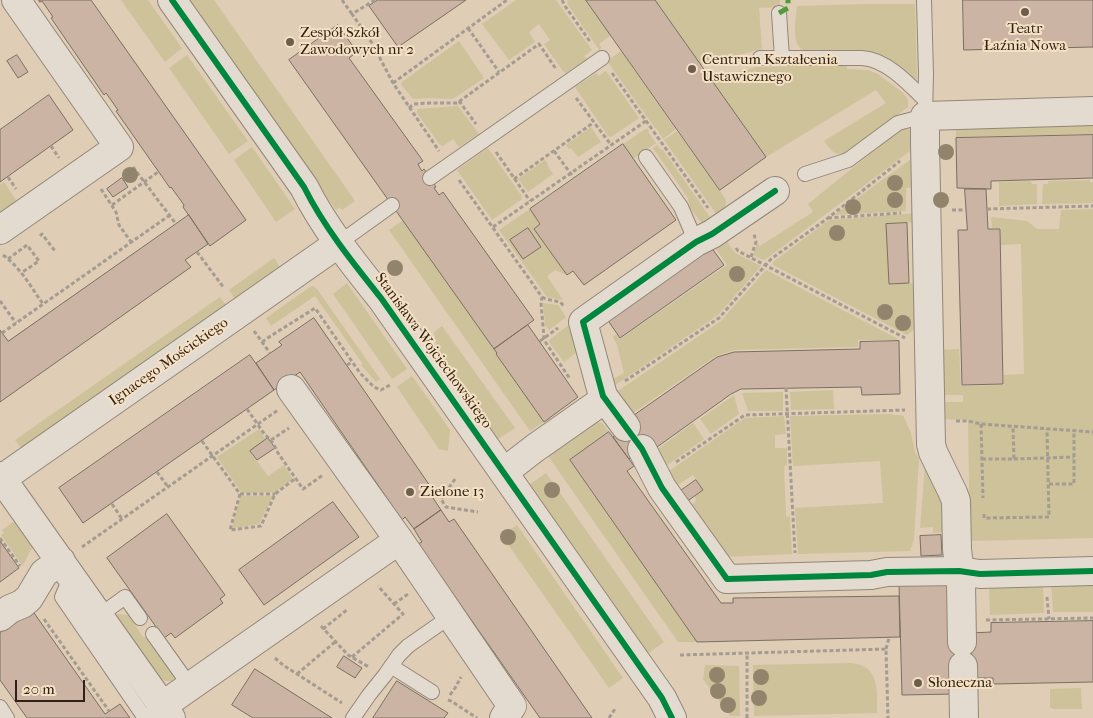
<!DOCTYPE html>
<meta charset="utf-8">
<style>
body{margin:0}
#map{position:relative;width:1093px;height:718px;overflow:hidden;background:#dfcdb6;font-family:"IM FELL French Canon",serif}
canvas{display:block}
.scale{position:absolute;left:15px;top:680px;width:70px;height:22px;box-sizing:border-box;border:2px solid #2f2215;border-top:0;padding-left:6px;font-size:15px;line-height:18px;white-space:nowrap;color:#2f2215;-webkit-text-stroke:4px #f5e0c4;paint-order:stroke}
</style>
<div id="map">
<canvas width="1093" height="718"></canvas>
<div class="scale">20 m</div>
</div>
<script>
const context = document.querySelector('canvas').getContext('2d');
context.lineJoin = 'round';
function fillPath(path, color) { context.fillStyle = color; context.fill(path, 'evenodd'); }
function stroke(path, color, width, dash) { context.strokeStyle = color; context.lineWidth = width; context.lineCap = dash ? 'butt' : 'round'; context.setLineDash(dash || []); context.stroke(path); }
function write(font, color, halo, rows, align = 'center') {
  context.font = font + ' "IM FELL French Canon",serif'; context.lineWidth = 4; context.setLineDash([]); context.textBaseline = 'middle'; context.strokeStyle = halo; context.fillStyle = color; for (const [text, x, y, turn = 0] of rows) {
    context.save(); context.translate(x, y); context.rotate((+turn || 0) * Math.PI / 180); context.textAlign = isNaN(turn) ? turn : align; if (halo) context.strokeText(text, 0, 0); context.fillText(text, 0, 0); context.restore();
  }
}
fillPath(new Path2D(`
 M121 0H148L182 48 165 62Z
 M188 0H214L355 201 342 210 339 207 336 210Z
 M516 0H556L592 50 584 56 587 59 566 73 563 71 544 44 550 40 539 24 529 32 535 42 509 60 482 24Z
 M567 0H586L611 35 599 44 601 47 600 51 568 5Z
 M655 0H780V7L759 8 762 49 701 65Z
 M867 4H915L917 79 915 80 883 57 808 52C804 51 800 49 798 45 793 37 796 15 797 6Z
 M459 41 484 78 453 99 429 98 413 99 401 84 402 82Z
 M621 51 676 129 663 139 656 128H655L607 61Z
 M187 55 248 141 229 154 169 68Z
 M847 65V69L868 70 878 74 903 93 908 100V107L844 154C833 155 829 148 824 141L886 103 876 90 766 157 711 79 757 67Z
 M606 71 639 118 611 137 608 136 575 87 596 73 599 76Z
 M458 106 479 134 459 147 453 139 443 146 440 145 417 113V109Z
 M1093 123V134L956 137V127Z
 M591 127 601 142 578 157 571 148 569 149 566 145Z
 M647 128 649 132V133L656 143 633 159 623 144Z
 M902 128 908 129 913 133 914 148 766 259 763 260 753 255 757 243 760 246 813 212 808 204Z
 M677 131 724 197 726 201 725 209 717 215 664 140Z
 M657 145 661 150H663L712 220 704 226 690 208 688 198 653 148Z
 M252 147 295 209 276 222 234 160Z
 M488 148 521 195 522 199 492 220 457 170Z
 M914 157 916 187 906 188V211L834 215Z
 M545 160 548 164 547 165 553 174 528 192 518 179Z
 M1090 180V182H1093V203L1042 204 1043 184H1048V181Z
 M1031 181 1032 184H1037V204L999 206V182Z
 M4 182 18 203 0 216V185Z
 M530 209 540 224 534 229 567 275 555 270 547 276 563 300 547 297 499 230ZM528 228 541 247 523 259 511 240Z
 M1093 209V538L970 541 968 420 940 419 939 402H963V395H939V350L959 349 961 386 1004 385V375L1024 374 1021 244 1001 245V228H992L991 217 1027 221 1037 229H1059L1061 210Z
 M917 213V222L886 224 889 284 918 283V327L907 335 773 265V262L829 220Z
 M403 220 494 349 497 353 496 354 544 422 530 431 389 230Z
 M722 234 735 253 761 266 718 315 611 388 610 381 624 373 617 345 613 337 616 334 620 339 727 265 713 245Z
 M274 258 280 267 235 299 229 290Z
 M766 270 898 339V340H858V347L734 350 716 356 630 415 615 393 721 321Z
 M347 283 407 369 392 379 333 294Z
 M313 286 317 289 380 379 376 382 361 365 363 364 315 296 271 326 266 318 310 287Z
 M220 297 226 305 21 448 15 440Z
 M543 303 558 305 566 317 549 330 545 325Z
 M573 322 581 349 564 362 549 342V340Z
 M442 326 515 428 498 439 490 430 438 355 434 332Z
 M412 376 450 430 448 451 439 449 397 387Z
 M833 390 834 409 791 410 790 392Z
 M783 392V411H748L742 393Z
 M734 395 739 414 711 434 700 419Z
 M893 414V415H900L902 416 903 415 911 433 915 452 919 459 914 539 910 551 798 554 795 508 883 503 880 461 793 466 790 416Z
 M784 416 786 434 775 435V448H787V465L784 466 786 516 790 517 792 554 721 557 688 508 696 501V499L694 496 703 490 693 475 676 486 669 474V471L745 418Z
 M596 421 602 423 609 432 570 460 697 642H678L546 453Z
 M693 423 704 439 666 466 655 451Z
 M259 429 266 440 250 452 268 476 284 465 293 479 275 492 242 493 217 457Z
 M925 466 942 500 947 532 933 533V527L920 528Z
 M546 473 664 642 647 654 529 485Z
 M241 496H273L259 524 232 528Z
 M16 520 33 546 23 565H22L1 535 4 533 2 530Z
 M517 525 623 678 609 688 502 536Z
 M1093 582V612H1053L1051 583Z
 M1043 583 1044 613 990 615 989 585Z
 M118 614H120L128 615 143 637H145L174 676 175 681H166L158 678 115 617Z
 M850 663C880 665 877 690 877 713L754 716 753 665Z
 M705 665 739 666 740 716H730L703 679Z
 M1081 688 1082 709H1053L1050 707V689Z`), '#cdc299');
const building = new Path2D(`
 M39 0H91L246 220 210 246 183 207 184 205 171 187 170 188 116 111 118 110 106 93 104 95 51 18 53 17 42 1 40 2Z
 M378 0H466L398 47 369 6Z
 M586 0H655L766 157 720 190Z
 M963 0H1093V47L964 50Z
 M338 25 357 52 349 58 423 161 418 164 420 168 422 171 424 169 436 187 434 188 439 195 443 192 534 320 494 349 289 60Z
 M17 55 28 72 18 78 7 61Z
 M49 95 73 130 0 182V130Z
 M1093 135V178L991 181V189L957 188 956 138Z
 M623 144 676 220 584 285 573 271 567 275 534 229 540 224 530 209Z
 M122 178 128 187 113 197 107 189Z
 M965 189H986L988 229H1000L1003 384 962 385 958 230H967Z
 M189 215 208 244 185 260 191 267 0 402V330L8 341Z
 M907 223 909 283 889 284 886 224Z
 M528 228 541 247 523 259 510 240Z
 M711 247 724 265 620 338 607 319Z
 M314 318 437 496 433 498 441 510 414 529 405 517 402 520 300 372 274 390 256 363 282 345 279 342Z
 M528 325 578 397 544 422 496 354 497 353 494 349Z
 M899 341 900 394 862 395 861 387 741 389 731 394 657 447 653 441 629 459 613 437 626 427 634 415 717 357 734 352 860 349V342Z
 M250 355 274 390 83 523 59 488Z
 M609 432 634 466 627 471 721 603H733V598L899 596 900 637 697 642 570 460Z
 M268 438 275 448 257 460 250 451Z
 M696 480 703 490 686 502 679 492Z
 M333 502 359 537 264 605 239 570Z
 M441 510 449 522 454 519 592 718H540L418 544 422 542 414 529Z
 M167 514 225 595 220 599 223 603 175 638 171 633 164 638 107 558Z
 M941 535 942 555 921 556 920 536Z
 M0 541 19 568 0 582Z
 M952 583 971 642 972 666 955 694 902 695 899 584Z
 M32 610 105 714 120 704 130 718H27L0 680V633Z
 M1093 621V682L993 684V678H972L971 633 991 632V623Z
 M344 656 362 668 355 678 337 667Z
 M255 669 332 718H253L232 705Z
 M397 681 448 713 444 718H373Z`);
fillPath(building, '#cbb4a3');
stroke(building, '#7a6f62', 1);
const lane = new Path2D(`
 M779 13 782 58
 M760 58H862C886 59 909 84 925 100
 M646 157 681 207 696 242
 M805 174 848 160 898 123 925 116 926 74 924 0
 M430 178 602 58
 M339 243 392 205
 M71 576 62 597 145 718 162 706
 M99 616 125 597 140 618
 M153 634 190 686
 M391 666 432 692
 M0 707 7 718
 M353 718 369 695 385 675 399 655 408 646 451 616`);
const street = new Path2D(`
 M172 0 304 187C324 227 353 263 381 298L662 698 672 718
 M0 230 119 147 16 0
 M291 389 399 540 512 706 504 718
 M626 427 603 396 583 322 696 242 712 234 775 191
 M642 449 662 488 727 579 871 575 887 572 959 571 980 574 1093 571
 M504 472 535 448 605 399
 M0 476 171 718
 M0 480 339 243
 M0 617 10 609 22 604 29 598 44 573 61 561
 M962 642 961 582 957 549 956 501 953 493 933 452 931 444 925 142V116L1093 111
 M963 666 964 718
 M162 706 399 540`);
stroke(lane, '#928778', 16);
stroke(street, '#928778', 30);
stroke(new Path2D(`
 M342 0 352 14
 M375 0 352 14 372 43 393 83 439 151
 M562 0 565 6 591 43
 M468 28 499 72
 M612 73 708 208
 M393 83 507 0
 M576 98 611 145
 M459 101 476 124
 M409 108 414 104 430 103H457L539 44 556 69
 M51 146 59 158
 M554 151 574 178
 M496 152 530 201
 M133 167 176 224
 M8 177 16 189
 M514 179 593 123
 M459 180 542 297 541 303 544 338 546 343 570 379
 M101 189 116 212 119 225 131 242
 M112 205 158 172
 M987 209 1093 206
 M952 210H966
 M828 218 901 213
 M493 227 646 121
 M40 236 42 234 55 251
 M736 248 738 251 905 338
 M197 252 224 288
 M3 255C20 267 31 287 43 304
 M751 257 756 242 754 234
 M8 259 27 245 39 261 21 273
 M542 297 546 299 560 302 564 306
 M0 301 16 323
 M254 331 270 353
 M2 333 170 215
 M540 341 558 328
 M262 342C279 330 297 320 315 308L360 373 374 387 381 390 390 385
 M347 365 352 362
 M625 381 719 318 771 259 828 218 900 161
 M786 388 795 553
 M247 409 265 435C271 439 275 446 278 453L303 489 323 475
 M956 421H968L981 424 1093 432
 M981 424 983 498
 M271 440 289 428
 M202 441 240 494
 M982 459H1014L1013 426
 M1014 459 1074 457
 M676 462 745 415 905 410
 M157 472 168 487
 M455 479 441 499 446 507 478 512
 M1049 484H1074V432
 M240 494 230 530 261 526 275 494 296 478
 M240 494H275
 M112 504 122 519
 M984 514V518L1049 517 1047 429
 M0 538 20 566
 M82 547 278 410
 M1047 597 1049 619
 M394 604 408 594
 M44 619 109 711
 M986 620 1093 618
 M321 626 348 655 369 667
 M323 629 348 609
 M886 649 889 638
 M680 655 886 649 888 718
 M352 657 403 614 378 586
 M275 658 283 665 342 703
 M297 674 335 642
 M450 695 455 688 461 677
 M448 700 451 701 477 718
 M609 718 615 709
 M747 718V654`), '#a49c91', 3, [4, 2.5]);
stroke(lane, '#e4dbd0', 14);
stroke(street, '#e4dbd0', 28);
stroke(new Path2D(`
 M779 13 788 8V0`), '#509b3d', 5, [10, 5]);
stroke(new Path2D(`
 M172 0 304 187C324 227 353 263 381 298L662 698 672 718
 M775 191 712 234 696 242 583 322 603 396 642 449 662 488 727 579 871 575 887 572 959 571 980 574 1093 571`), '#00873e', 6);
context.fillStyle = '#92846c';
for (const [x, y] of [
 [946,152],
 [130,175],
 [895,183],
 [895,200],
 [941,200],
 [853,207],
 [837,233],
 [395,268],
 [737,274],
 [885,312],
 [903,323],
 [552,490],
 [508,537],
 [717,675],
 [761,677],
 [718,691],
 [759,698],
 [728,705]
]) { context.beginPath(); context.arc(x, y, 8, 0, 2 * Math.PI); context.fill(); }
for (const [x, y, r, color] of [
 [1025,12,5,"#6d5e4d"],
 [290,42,5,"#6d5e4d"],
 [692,69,5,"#6d5e4d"],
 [410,492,5,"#6d5e4d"],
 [918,683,5,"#6d5e4d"]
]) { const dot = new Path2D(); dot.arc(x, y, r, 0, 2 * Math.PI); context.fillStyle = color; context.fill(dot); stroke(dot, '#f5e0c4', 2); }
write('15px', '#2f2215', '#f5e0c4', [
 ["Teatr",1025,29,"center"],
 ["Łaźnia Nowa",1025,46,"center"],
 ["Zespół Szkół",300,33],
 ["Zawodowych nr 2",300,50],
 ["Centrum Kształcenia",702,60],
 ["Ustawicznego",702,77],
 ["Zielone 13",420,492],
 ["Słoneczna",928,683]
], 'left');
write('15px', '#2f2215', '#f5e0c4', [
 ["Stanisława Wojciechowskiego",433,351,54],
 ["Ignacego Mościckiego",169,362,-35]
]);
</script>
